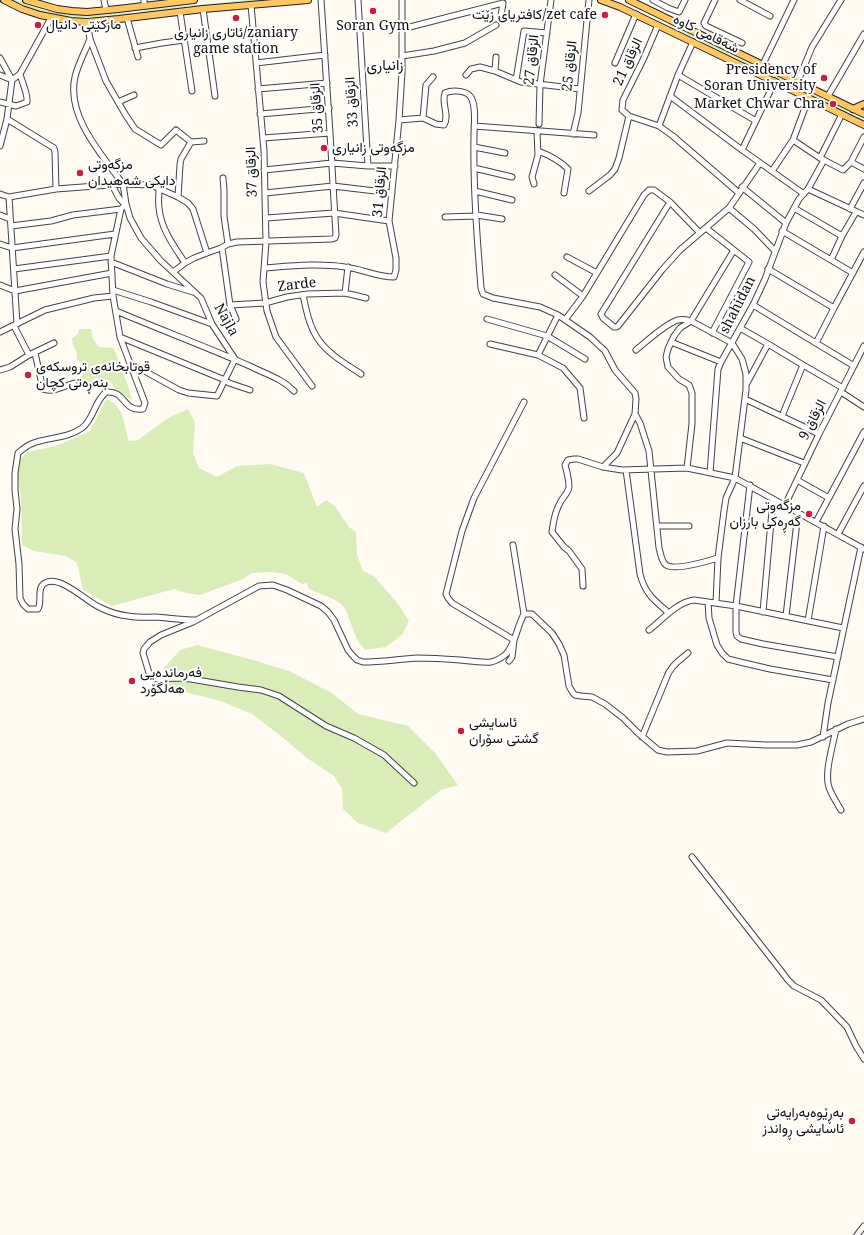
<!DOCTYPE html>
<meta charset="utf-8">
<style>
body{margin:0}
canvas{display:block;background:#fffbf3}
</style>
<canvas width="864" height="1235"></canvas>
<script>
const context = document.querySelector('canvas').getContext('2d');
context.lineJoin = 'round';
function fillPath(path, color) { context.fillStyle = color; context.fill(path, 'evenodd'); }
function stroke(path, color, width, dash) { context.strokeStyle = color; context.lineWidth = width; context.lineCap = dash ? 'butt' : 'round'; context.setLineDash(dash || []); context.stroke(path); }
function write(font, color, halo, rows, align = 'center') {
  context.font = font + ' "Noto Serif",Vazirmatn,serif'; context.lineWidth = 4; context.setLineDash([]); context.textBaseline = 'middle'; context.strokeStyle = halo; context.fillStyle = color; for (const [text, x, y, turn = 0] of rows) {
    context.save(); context.translate(x, y); context.rotate((+turn || 0) * Math.PI / 180); context.textAlign = isNaN(turn) ? turn : align; if (halo) context.strokeText(text, 0, 0); context.fillText(text, 0, 0); context.restore();
  }
}
fillPath(new Path2D(`
 M11 0C25 0 38 8 53 11 79 17 104 15 130 12L131 15C89 18 50 21 11 0Z
 M247 0H283L141 14 140 13 141 11 152 9Z
 M669 22 741 56 864 118V119L808 93 668 25Z
 M79 329H91L93 339 99 347 113 348C117 354 118 359 120 366 125 377 129 388 132 400L115 389 112 384 108 380 95 378 84 389 78 388 85 368 82 364 77 359V353L73 345 72 338 77 335Z
 M106 399C124 404 124 426 129 441L138 440 168 418 188 409 195 422 193 453 199 468 217 477 237 466 270 464 304 473 317 507 326 500 335 506 349 527 356 532 357 555 363 571 374 576 399 605 409 621 402 635 386 647 365 650C362 646 358 642 356 637 352 629 348 611 342 605 333 596 318 595 308 588L307 583 302 584 286 574 271 572 252 573 243 579 200 595 186 593 174 589 112 606 83 590 77 563 66 556 34 551 22 545 21 500 16 463 27 452 56 446 90 431Z
 M197 645 253 660 289 671 332 693 358 714 408 726 436 754 458 785 441 790 386 833 358 823 343 809 342 789 334 776 307 758 277 733 252 714 220 701 189 693 166 685 163 669 180 650Z`), '#daedb9');
const minor = new Path2D(`
 M104 0 106 10
 M144 0V6
 M653 0 668 8 679 12 685 0
 M715 0 704 23 706 26 742 43
 M740 0 770 16
 M251 5 264 151 266 242 263 282 267 311 276 337 312 386
 M203 9 215 96
 M180 12 192 91
 M127 18 138 57
 M87 22 90 39 106 81 125 114 135 129 161 145 176 130 191 142 181 159 180 165 178 197
 M658 25 643 60 623 100 622 110 629 116 659 126 673 136 739 193
 M402 29 503 3 501 16
 M135 48 162 43 184 40
 M402 56 434 51 465 43 496 25
 M0 58 12 80 7 119 0 146
 M256 63 325 55
 M615 63 636 14
 M763 64 794 0
 M495 71 496 57
 M0 75 12 80 20 74 51 18
 M466 75 471 69 480 67 495 71 521 82 580 89
 M678 75 756 121
 M516 80 524 31 547 33
 M798 81 812 47 841 0
 M258 89 327 83
 M670 96 742 150 804 194
 M828 96 864 34
 M0 102 16 106 27 102C28 94 22 82 20 74
 M118 102 134 95
 M260 114 329 108
 M423 118 426 85 433 77
 M399 120 423 118 436 124 444 125C450 115 441 104 445 93 451 90 465 90 470 96 477 104 474 125 474 135 473 186 477 237 481 288L483 294 493 298 540 307 558 315 590 337 605 351 615 370 635 393 636 399 635 414 640 423 649 451 659 548C661 554 661 561 666 565 674 571 708 561 718 558
 M539 124 540 85 551 0
 M474 126 594 135
 M659 126 678 75 693 42
 M573 134 578 113 589 0
 M263 138 330 133
 M793 140 820 158 843 170 851 162 864 137
 M191 142 204 141
 M474 147 505 153
 M742 150 775 81
 M538 151C549 155 559 160 568 169L564 193
 M820 158 842 114
 M851 162 864 169
 M368 166H395
 M474 168 512 177
 M264 170 332 163 368 166 358 0
 M772 171 793 140 809 97
 M223 178 224 190V216L228 244
 M534 184 532 177 538 155 537 131
 M742 187 786 223
 M56 189 123 184C102 155 66 116 75 77 78 64 85 52 90 39
 M159 189C159 195 158 202 159 208 161 229 174 246 185 263
 M808 189 864 215
 M475 191 512 200
 M589 191 610 175 615 169 619 158 629 116
 M265 193 333 186 392 193
 M0 194 9 197 56 189 55 152 54 148 7 119
 M9 197 17 324
 M670 202 601 314 603 318 614 327H616L618 326 662 270 680 250 729 208 760 163
 M729 208 754 229 775 251
 M794 208 842 236
 M121 209 111 256 113 296 120 337 145 403 143 409C122 412 126 390 106 392 94 402 94 419 82 428 67 439 47 437 31 444 26 446 22 450 18 453L15 473V490L17 509 15 529 19 564 20 598 23 604 28 609H38C43 601 35 586 47 582 62 577 85 600 99 607 107 611 118 615 128 616 137 618 146 617 156 617 169 618 182 620 196 620
 M850 209 864 183
 M0 215 10 219
 M477 215 502 219
 M445 217 477 216
 M266 218 334 213 389 221
 M11 226 51 221 73 215 121 209 126 204C118 201 116 191 112 185
 M706 228 749 262 712 333
 M782 231 853 273
 M0 244 12 248 115 234
 M222 248 230 305 236 319
 M567 257 597 273
 M831 260 842 236 856 212
 M111 262 167 284 193 292
 M264 268C291 266 318 263 345 267 362 269 377 277 394 277L396 270V258L389 221 399 120 402 72V0
 M14 269 111 256
 M768 269 834 308 816 343
 M173 272 185 263 194 258 207 253 221 248 228 244 237 242 332 239 335 238 336 235 330 133 321 0
 M555 275 583 296
 M0 285 15 291 112 273
 M113 290 151 302 212 324
 M345 293 348 267
 M303 295C306 309 309 326 318 339 328 354 346 364 361 374
 M230 305 265 303 287 297 307 294 345 293 366 298
 M753 305 854 366
 M834 308 864 252
 M116 311C161 330 207 347 252 367 268 375 281 378 294 391
 M487 319 547 336 585 359
 M565 320 583 296 644 195 649 190H654L670 202 700 233
 M14 326 29 355
 M740 328 768 344
 M0 332 45 310 94 298 113 296
 M120 337 225 380 229 383 250 390
 M671 342 721 362
 M490 344 538 355 563 368 580 388 584 418
 M636 350C646 342 666 323 678 320 682 319 687 320 691 321L732 343 742 359 746 374V390L735 478 726 498 724 511 718 558 716 603
 M35 353 43 389C52 393 65 386 74 383
 M538 355 558 315
 M130 363 179 390 188 393 217 396 235 359 212 324 201 298 161 261 141 238 130 218 126 204 123 184 151 185 178 197 188 203 193 209 207 253
 M0 370 10 367 29 355 54 343
 M747 383 768 344 803 365
 M841 392 864 407
 M745 399 819 434
 M782 416 803 365 843 388
 M740 438 804 463
 M603 467 617 453 635 414
 M687 468 692 424V393L689 385 679 379 668 367 666 357 668 349 674 336 680 328 691 321 734 250
 M626 470 640 574C645 594 655 601 669 613
 M710 473 718 369 721 362 753 305 765 279 786 223 799 199 808 189 824 160
 M797 480 829 498
 M750 485 736 606V632L737 636 741 639 763 644 838 657
 M785 505 819 434 864 346
 M816 522 864 432
 M657 526H689
 M838 534 864 486
 M513 545 524 614
 M583 586 582 569 569 551 564 547 552 532C553 523 556 509 561 501 564 496 568 493 569 487 569 480 567 472 565 465L568 460 574 459H578L603 467 622 470 687 468 735 478 864 549
 M708 602 709 618 717 645 722 653 728 659 740 662 770 669 833 680
 M763 612 773 499
 M786 616 798 513
 M808 621 824 526
 M649 630C662 620 677 602 694 600L736 606 843 628
 M509 661 512 657 514 640 452 603 448 598 446 594 462 531 474 498 524 402
 M836 729C833 746 823 775 830 790 833 797 837 803 841 810
 M642 737 666 679C670 666 679 661 688 653
 M823 737 828 703 861 547
 M414 783 384 755 354 738 326 726 279 696 261 690 238 687 191 679 179 678 157 679 153 677 149 673 143 653 144 649 150 642 161 635 193 622 259 586 273 585 287 590 321 606 328 612 334 620 348 650 353 656 357 660 363 662C381 662 399 659 418 658 432 658 446 659 460 660 470 661 481 663 491 662 496 661 501 658 505 655 515 646 517 626 524 614H532L552 633 559 644 564 655 569 686 573 693 575 695 581 696 592 697 605 704 623 718 637 732 658 750 667 752 697 751 727 743 766 745H797L811 742 848 724 864 719
 M692 857 778 967 788 980 794 986 821 1000 847 1027 856 1046 864 1059
 M857 1235 864 1226`);
const major = new Path2D(`
 M4 0 22 9 40 15 71 21 87 22 119 19 203 9 308 0
 M26 0 57 9 72 11 87 12 118 9 194 0
 M601 0 620 7 864 125
 M629 0 864 114
 M853 109 864 104`);
stroke(minor, '#434343', 7);
stroke(major, '#212121', 8);
stroke(minor, '#fff', 5);
stroke(major, '#ffc763', 6);
for (const [x, y, r, color] of [
 [373,11,4,"#c91f3b"],
 [605,15,4,"#c91f3b"],
 [236,18,4,"#c91f3b"],
 [38,25,4,"#c91f3b"],
 [824,78,4,"#c91f3b"],
 [833,104,4,"#c91f3b"],
 [324,148,4,"#c91f3b"],
 [80,173,4,"#c91f3b"],
 [28,375,4,"#c91f3b"],
 [809,514,4,"#c91f3b"],
 [132,681,4,"#c91f3b"],
 [461,731,4,"#c91f3b"],
 [852,1121,4,"#c91f3b"]
]) { const dot = new Path2D(); dot.arc(x, y, r, 0, 2 * Math.PI); context.fillStyle = color; context.fill(dot); stroke(dot, '#fff', 1.5); }
write('14px', '#101010', '#fff', [
 ["کافتریای زێت/zet cafe",597,15,"right"],
 ["مارکێتی دانیال",46,25],
 ["Soran Gym",373,26,"center"],
 ["ئاتاری زانیاری/zaniary",236,33,"center"],
 ["game station",236,49,"center"],
 ["Presidency of",816,70,"right"],
 ["Soran University",816,86,"right"],
 ["Market Chwar Chra",825,104,"right"],
 ["مزگەوتی زانیاری",332,148],
 ["مزگەوتی",88,165],
 ["دایکی شەهیدان",88,181],
 ["قوتابخانەی تروسکەی",36,367],
 ["بنەڕەتی کچان",36,383],
 ["مزگەوتی",801,506,"right"],
 ["گەڕەکی بارزان",801,522,"right"],
 ["فەرماندەیی",140,673],
 ["هەڵگۆرد",140,689],
 ["ئاسایشی",469,723],
 ["گشتی سۆران",469,739],
 ["بەڕێوەبەرایەتی",844,1113,"right"],
 ["ئاسایشی ڕواندز",844,1129,"right"]
], 'left');
write('14px', '#101010', '#fff', [
 ["شەقامی کاوە",706,34,26],
 ["الزقاق 27",532,60,-84],
 ["الزقاق 21",628,62,-65],
 ["الزقاق 25",570,66,-84],
 ["الزقاق 33",352,102,-94],
 ["الزقاق 35",317,108,-94],
 ["الزقاق 37",252,172,-92],
 ["الزقاق 31",380,192,-85],
 ["Zarde",297,285,-7],
 ["shahidan",738,305,-63],
 ["Najla",226,320,61],
 ["الزقاق 9",813,420,-63]
]);
write('15px', '#101010', '#fff', [
 ["زانیاری",385,66]
]);
</script>
